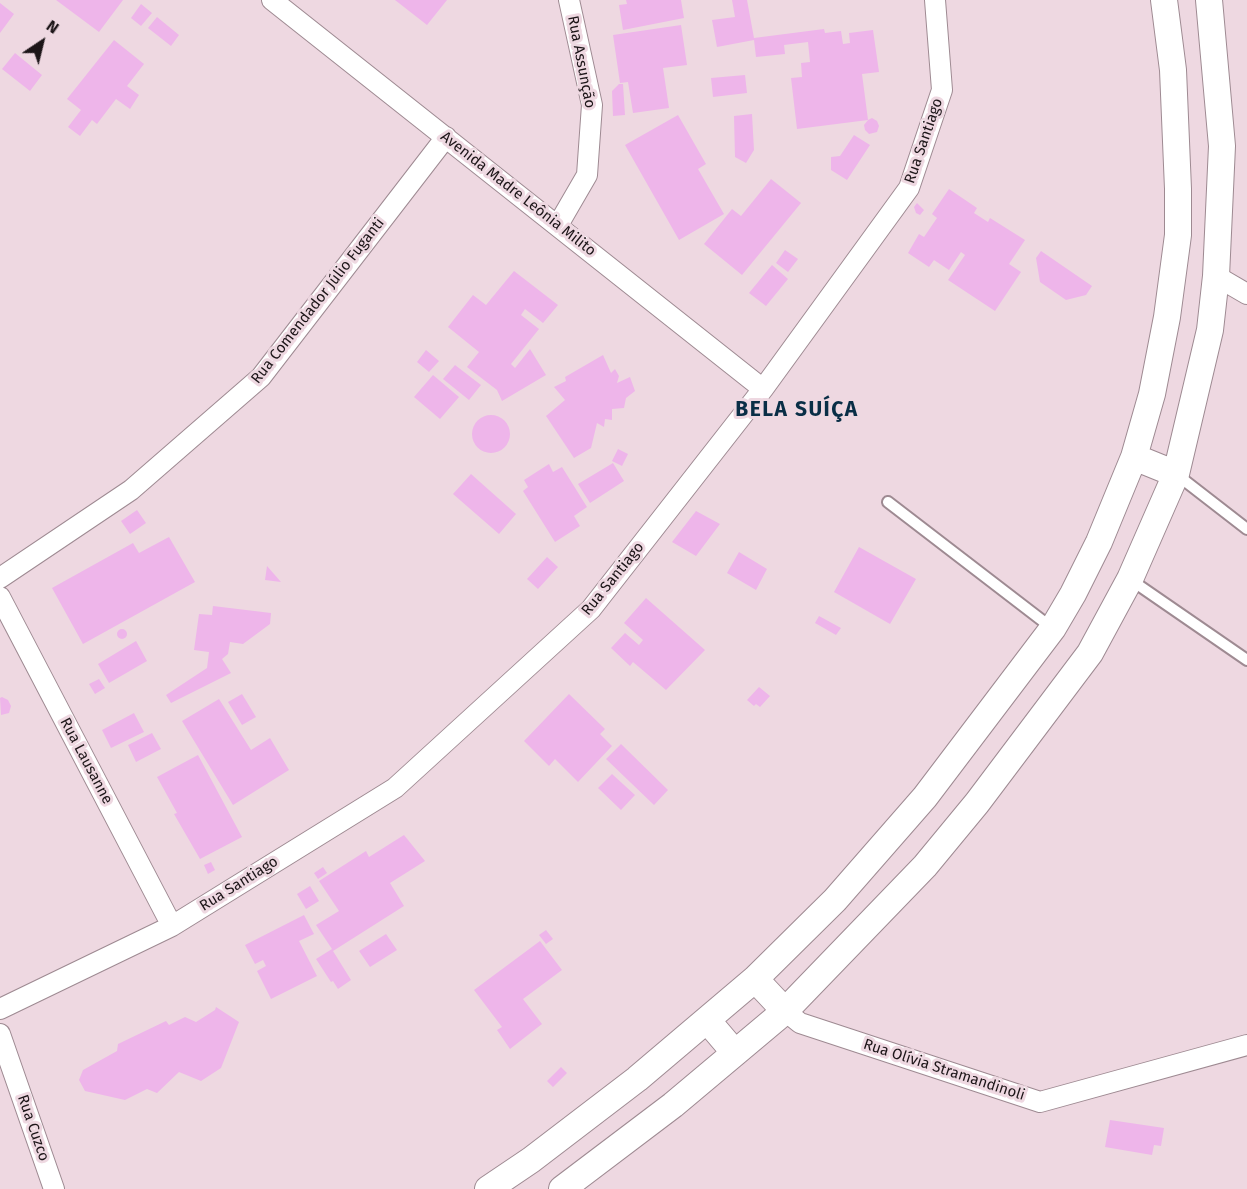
<!DOCTYPE html>
<meta charset="utf-8">
<style>
body{margin:0}
#map{position:relative;width:1247px;height:1189px;overflow:hidden;background:#eed8e1;font-family:"Fira Sans",sans-serif}
canvas{display:block}
.north{position:absolute;left:12px;top:12px;width:60px;height:60px;-webkit-text-stroke:4px #eed8e1;paint-order:stroke;rotate:35deg;font-size:16px;font-weight:700;line-height:24px;text-align:center;color:#1c1518}
.north::after{content:'';display:block;margin:auto;width:21px;height:27px;background:#1c1518;clip-path:polygon(50% 0,100% 100%,50% 72%,0 100%)}
</style>
<div id="map">
<canvas width="1247" height="1189"></canvas>
<div class="north">N</div>
</div>
<script>
const context = document.querySelector('canvas').getContext('2d');
context.lineJoin = 'round';
function fillPath(path, color) { context.fillStyle = color; context.fill(path, 'evenodd'); }
function stroke(path, color, width, dash) { context.strokeStyle = color; context.lineWidth = width; context.lineCap = dash ? 'butt' : 'round'; context.setLineDash(dash || []); context.stroke(path); }
function write(font, color, halo, rows, align = 'center') {
  context.font = font + ' "Fira Sans",sans-serif'; context.lineWidth = 6; context.setLineDash([]); context.textBaseline = 'middle'; context.strokeStyle = halo; context.fillStyle = color; for (const [text, x, y, turn = 0] of rows) {
    context.save(); context.translate(x, y); context.rotate((+turn || 0) * Math.PI / 180); context.textAlign = isNaN(turn) ? turn : align; if (halo) context.strokeText(text, 0, 0); context.fillText(text, 0, 0); context.restore();
  }
}
fillPath(new Path2D(`
 M56 0H123L99 32Z
 M395 0H447L427 25Z
 M626 0H681L684 18 623 30 619 5 627 4Z
 M732 0H747L754 38 824 29 825 33 841 31 843 44 850 43 849 33 873 30 879 72 862 74 868 120 872 118 877 121 879 126 877 132 869 134 865 130 864 125 868 120 797 129 791 78 802 77 801 63 810 62 808 42 784 45 785 54 756 57 754 40 717 47 712 20 735 17Z
 M0 3 14 14 0 33Z
 M141 4 152 13 141 26 131 18Z
 M157 17 179 35 171 46 148 28Z
 M681 25 687 65 663 68 669 108 633 113 628 82 620 83 613 35Z
 M114 40 144 64 127 86 139 95 130 109 116 99 97 124 92 120 80 136 68 127 81 110 67 99Z
 M15 53 42 75 30 91 2 69Z
 M745 75 747 93 713 97 711 78Z
 M619 84H623L625 115 613 116 612 91Z
 M752 114 754 150 746 163 735 157 734 116Z
 M678 115 706 164 698 169 724 214 679 240 625 145Z
 M854 135 870 145 847 180 831 170V157L840 156Z
 M771 179 801 203 742 275 704 244 732 209 741 216Z
 M949 189 977 208 974 213 988 222 990 218 1025 240 1009 264 1021 272 995 311 948 280 965 255 961 252 949 270 934 260 929 267 908 253 919 234 924 237 937 218 932 214Z
 M917 203 924 210 920 215 916 213 914 207Z
 M785 250 798 259 788 272 776 263Z
 M1041 251 1092 286 1086 295 1066 300 1040 282 1036 258Z
 M772 265 788 279 766 306 749 293Z
 M514 271 558 305 543 323 525 309 521 315 539 329 511 364 515 368 530 349 546 375 502 401 497 390 467 367 479 352 448 327 473 295 486 305Z
 M426 350 439 361 429 372 417 362Z
 M603 355 611 373 615 369 619 376 617 383 630 377 635 391 626 398 624 408 612 409V420L605 419 604 427 597 423 591 448 574 458 546 416 565 400 554 387 566 381 565 377Z
 M455 365 481 385 469 400 443 379Z
 M433 375 459 397 440 419 414 397Z
 M472 434a19 19 0 1 1 38 0a19 19 0 1 1-38 0Z
 M618 449 628 454 622 466 612 461Z
 M613 463 624 481 590 503 578 484Z
 M549 464 553 472 562 467 587 507 574 516 580 526 555 542 523 491 528 487 524 480Z
 M471 474 516 514 499 534 453 494Z
 M137 510 146 523 130 534 121 521Z
 M696 511 720 524 696 556 672 542Z
 M169 537 195 582 83 644 52 588 133 543 139 553Z
 M859 547 916 579 890 624 834 592Z
 M739 552 767 569 756 590 727 573Z
 M547 557 558 567 538 589 527 579Z
 M267 566 281 582 265 580Z
 M646 598 705 650 666 690 633 662 630 666 611 648 625 633 639 645 643 640 624 623Z
 M213 606 271 613 270 624 243 644 230 642 228 654 222 659 231 673 171 703 166 695 207 668 209 652 194 650 199 614 212 615Z
 M819 616 841 628 836 635 815 623Z
 M117 634a5 5 0 1 1 10 0a5 5 0 1 1-10 0Z
 M136 641 147 661 109 683 98 664Z
 M99 679 105 688 95 694 89 684Z
 M759 687 770 696 760 707 756 704 754 706 747 700Z
 M242 694 256 717 242 725 228 702Z
 M569 694 605 729 600 734 612 746 578 782 555 759 549 766 524 741Z
 M2 697 8 700 11 706 9 713 1 715 0 698Z
 M219 699 251 750 270 738 289 770 233 805 182 721Z
 M134 713 144 732 111 748 102 730Z
 M152 733 161 749 136 762 128 745Z
 M621 744 668 790 654 805 606 759Z
 M198 755 242 837 200 859 174 814 177 813 157 777Z
 M612 774 635 795 621 810 598 788Z
 M404 835 425 861 390 883 404 906 333 951 351 980 338 989 333 981 331 982 316 959 332 949 316 925 339 911 319 881 366 851 369 857Z
 M211 862 215 870 208 874 204 865Z
 M323 867 327 873 318 879 314 873Z
 M310 886 319 901 306 909 297 894Z
 M304 915 314 934 299 941 317 976 271 999 257 971 266 966 263 960 255 964 245 945Z
 M546 930 553 939 546 944 539 935Z
 M386 934 397 950 370 967 359 951Z
 M540 941 562 970 523 999 542 1024 510 1049 497 1030 502 1027 474 990Z
 M216 1007 239 1022 221 1068 201 1081 179 1072 157 1093 147 1089 125 1100 85 1091 79 1080 83 1070 117 1051 118 1044 166 1021 169 1025 185 1017 196 1022 215 1010Z
 M561 1067 567 1073 553 1087 547 1081Z
 M1110 1120 1164 1128 1161 1146 1154 1145 1152 1155 1105 1147Z`), '#eeb5ea');
const service = new Path2D(`
 M1176 474 1247 529
 M888 502 1052 628
 M1131 580 1247 660`);
const minor = new Path2D(`
 M272 0 763 389
 M558 225 587 175 592 105 569 0
 M1216 276 1247 294
 M0 578 131 490 261 377 446 137
 M0 597 172 926
 M0 1009 172 926 395 788 591 609 763 389 909 188 942 90 935 0
 M785 1011 800 1023 1040 1102 1247 1045
 M0 1034 54 1189`);
const tertiary = new Path2D(`
 M1134 457 1176 474
 M755 979 785 1011
 M707 1020 735 1053
 M488 1189 531 1160 637 1079 755 979 835 900 925 797 1053 628 1073 594 1099 542 1134 457 1152 394 1167 317 1178 235V189L1173 70 1164 0
 M562 1189 673 1105 785 1011 925 866 977 803 1090 653 1130 579 1176 474 1210 330 1216 276 1222 146 1209 0`);
stroke(service, '#9e8a92', 14);
stroke(minor, '#9e8a92', 22);
stroke(tertiary, '#9e8a92', 28);
stroke(service, '#fff', 10);
stroke(minor, '#fff', 20);
stroke(tertiary, '#fff', 26);
write('15px', '#1c1518', '#eed8e1', [
 ["Rua Assunção",581,62,79],
 ["Rua Santiago",924,141,-71],
 ["Avenida Madre Leônia Milito",518,194,38],
 ["Rua Comendador Júlio Fuganti",318,301,-52],
 ["Rua Santiago",613,579,-51],
 ["Rua Lausanne",86,761,62],
 ["Rua Santiago",239,884,-32],
 ["Rua Olívia Stramandinoli",944,1070,18],
 ["Rua Cuzco",33,1128,71]
]);
context.letterSpacing = '1.5px';
write('bold 21px', '#092e46', '#eed8e1', [
 ["BELA SUÍÇA",797,410]
]);
context.letterSpacing = '0px';
</script>
